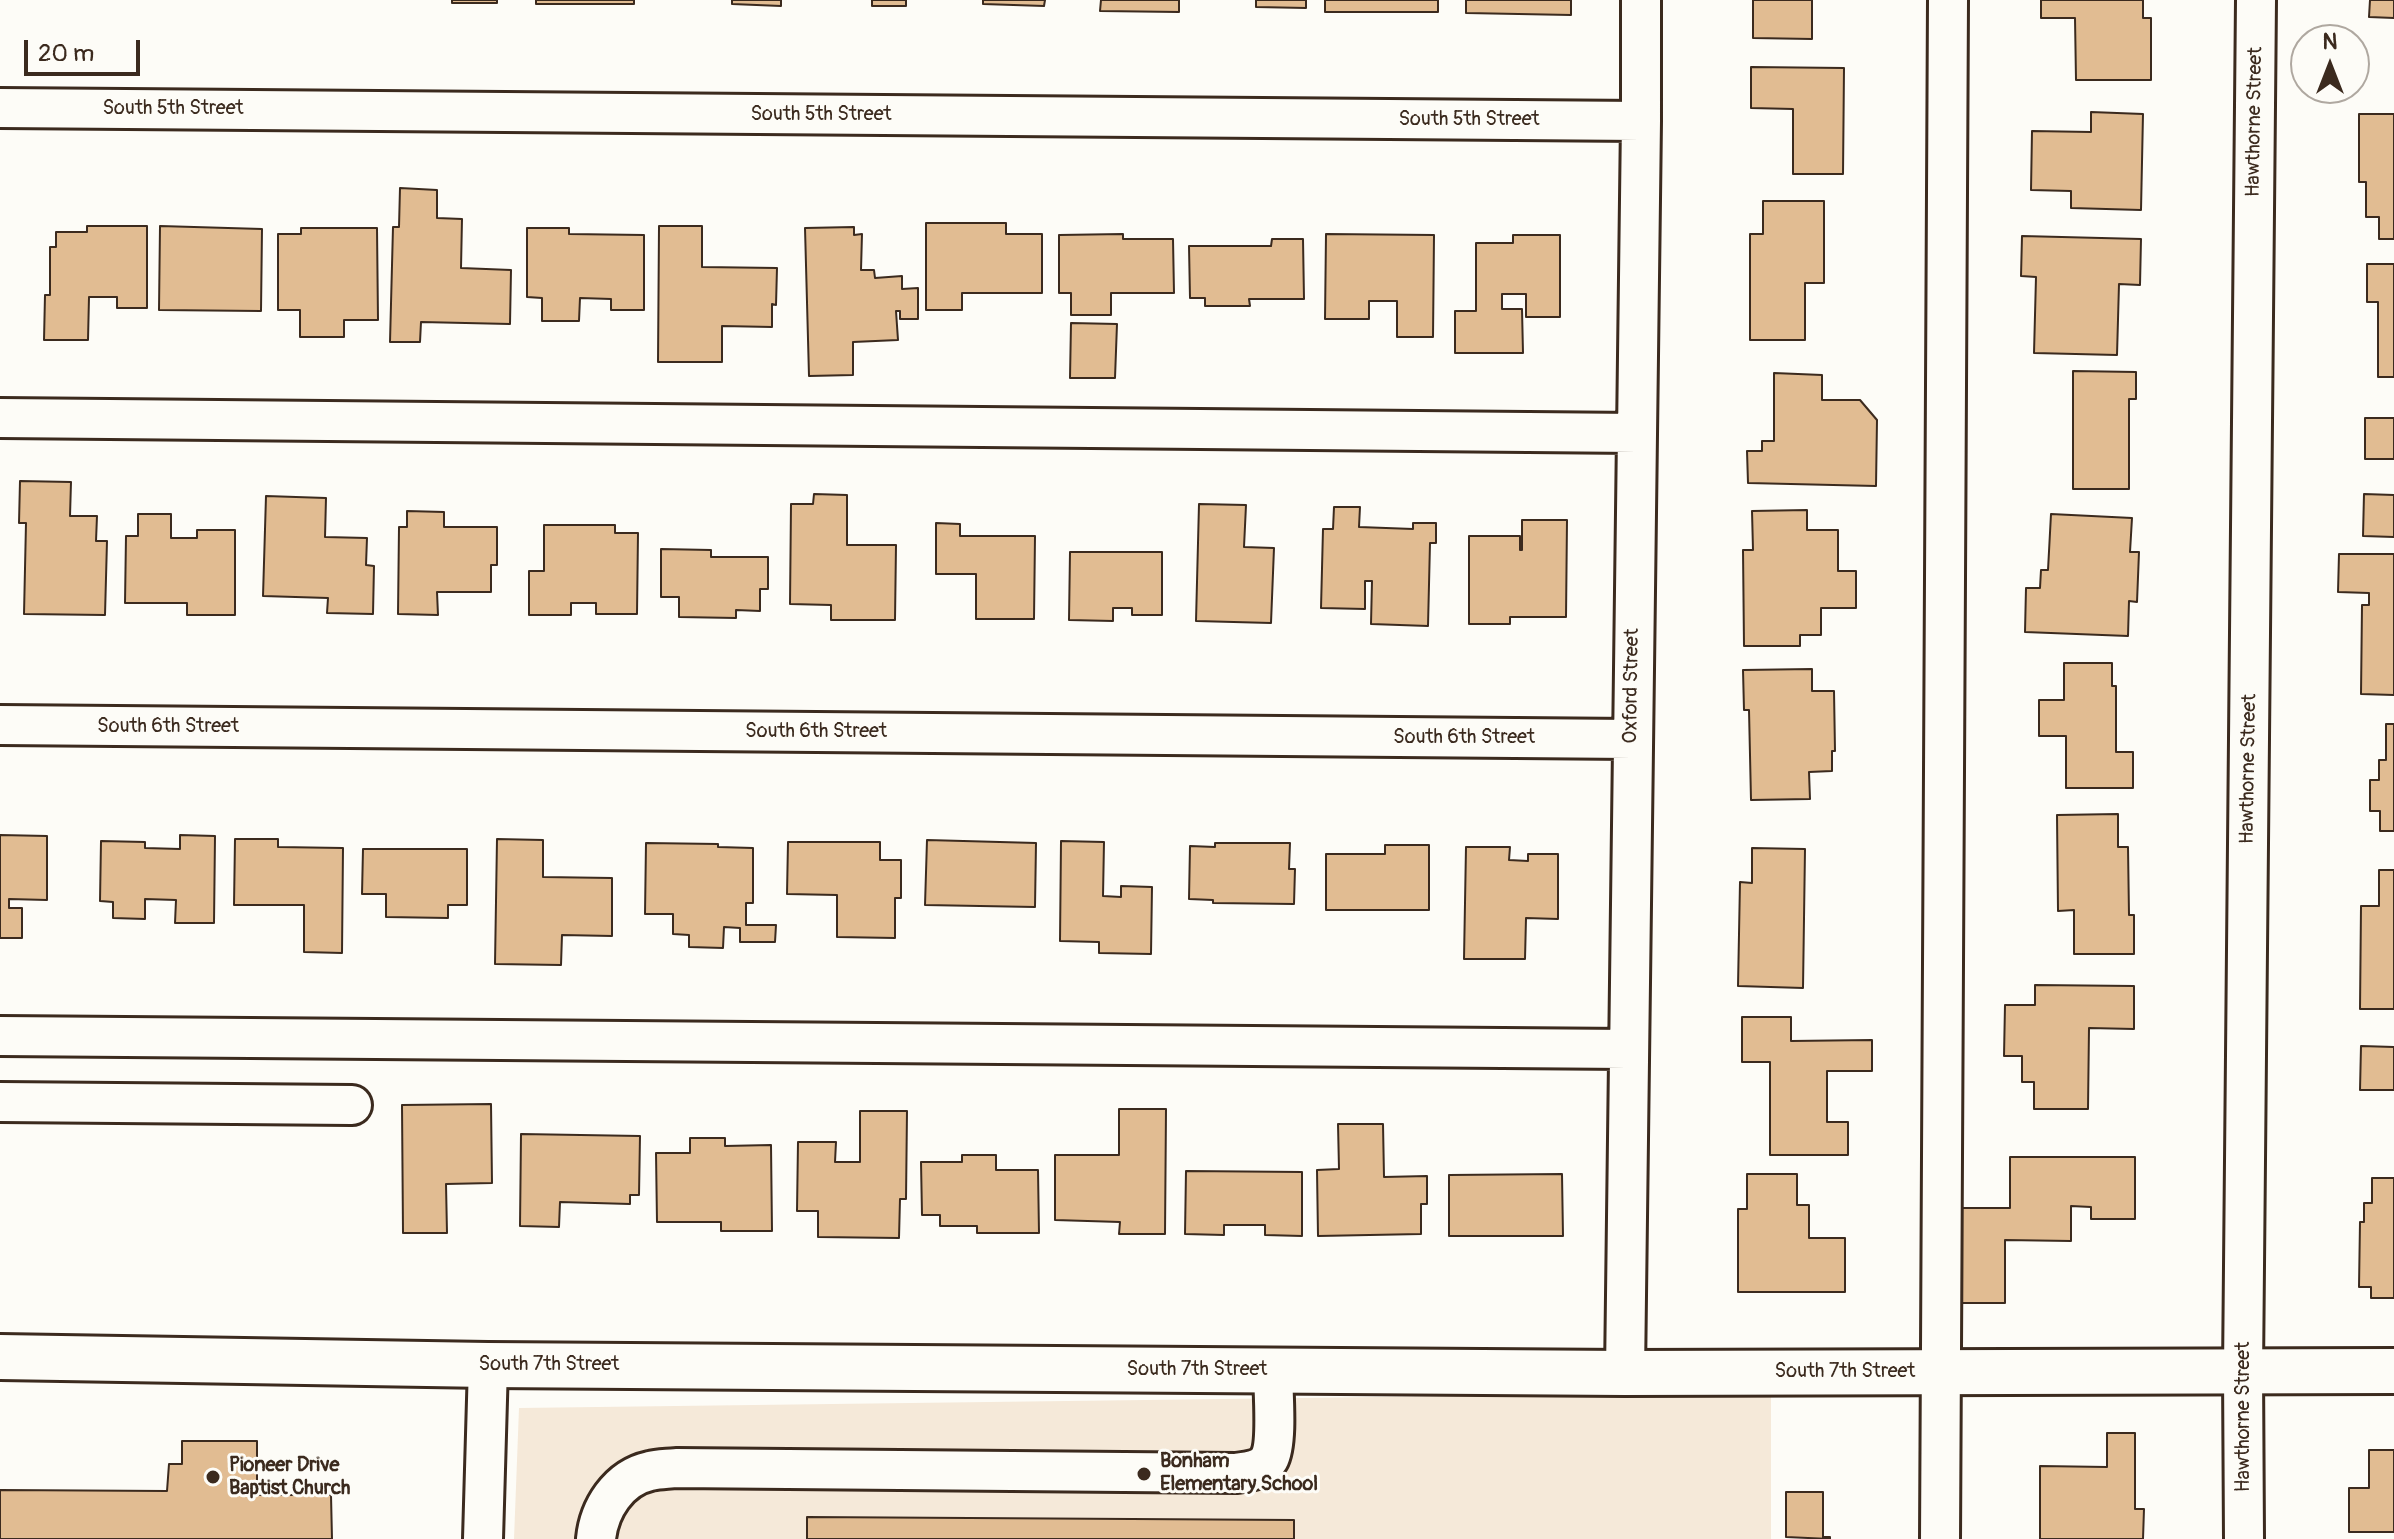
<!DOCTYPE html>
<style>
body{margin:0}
#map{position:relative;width:2394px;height:1539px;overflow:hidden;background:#fdfcf7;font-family:Pangolin,sans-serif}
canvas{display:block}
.north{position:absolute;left:2290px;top:24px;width:80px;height:80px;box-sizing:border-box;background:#fdfcf7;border:2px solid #afa8a0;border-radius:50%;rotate:0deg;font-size:22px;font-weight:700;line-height:32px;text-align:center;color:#3b2a1e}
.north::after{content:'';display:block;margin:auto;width:28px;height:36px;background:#3b2a1e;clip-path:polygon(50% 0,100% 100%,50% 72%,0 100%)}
.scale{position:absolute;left:24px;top:40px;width:116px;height:36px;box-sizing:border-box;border:4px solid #3b2a1e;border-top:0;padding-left:10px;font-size:24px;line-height:28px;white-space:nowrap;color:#3b2a1e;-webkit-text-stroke:6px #fdfcf7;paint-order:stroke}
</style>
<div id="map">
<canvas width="2394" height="1539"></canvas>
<div class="north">N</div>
<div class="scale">20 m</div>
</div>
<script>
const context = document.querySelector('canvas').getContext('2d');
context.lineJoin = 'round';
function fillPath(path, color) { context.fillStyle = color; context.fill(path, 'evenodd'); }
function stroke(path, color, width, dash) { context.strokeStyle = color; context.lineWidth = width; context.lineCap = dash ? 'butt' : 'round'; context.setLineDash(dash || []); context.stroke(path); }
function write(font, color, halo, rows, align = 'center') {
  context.font = font + ' Pangolin,sans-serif'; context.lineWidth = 6; context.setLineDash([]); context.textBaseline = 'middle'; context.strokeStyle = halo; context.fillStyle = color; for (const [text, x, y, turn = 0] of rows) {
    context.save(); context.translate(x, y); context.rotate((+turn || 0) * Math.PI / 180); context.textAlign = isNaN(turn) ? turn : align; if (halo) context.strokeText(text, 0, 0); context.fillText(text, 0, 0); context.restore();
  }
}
fillPath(new Path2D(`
 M1771 1392V1539H514L519 1408Z`), '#f5e9d9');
const building = new Path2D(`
 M452 0H497V3H452Z
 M536 0H634V4H536Z
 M732 0H781V6L732 4Z
 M872 0H906V6H872Z
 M983 0H1045L1044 6 983 4Z
 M1101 0H1179V12L1100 11Z
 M1256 0H1306V8L1256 7Z
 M1325 0H1438V12H1325Z
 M1466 0H1571V15L1466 13Z
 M1753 0H1812V39L1753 38Z
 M2041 0H2143V18H2151V80H2076L2075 18H2041Z
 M2370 0H2394V18L2369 17Z
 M1751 67 1844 68 1843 174H1793V109L1751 108Z
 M2091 112 2143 114 2141 210 2071 208V191L2031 190 2032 131 2091 132Z
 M2359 114H2394V239H2379V217H2366V182H2359Z
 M400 188 437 190V218L462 219 461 268 511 270 510 324 421 322 420 342H390L393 227H399Z
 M1763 201H1824V283H1805V340H1750V234H1763Z
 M926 223H1006V234H1042V293H962V310H926Z
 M87 226H147V308H117V297H89L88 340H44L45 295H50V247H56V232H87Z
 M160 226 262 229 261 311 159 310Z
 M659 226H702V267L777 268 776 305 772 304V327L722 326V362H658Z
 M854 227V235L862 234 861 270H874L875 278 902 276V289L918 288V319H900V311H896L898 340 853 342V375L809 376 805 228Z
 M301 228H377L378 320H344V337H300V310H278V234H301Z
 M527 228H569V234L644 235V310H611V299L580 298 579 321H542V298L527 297Z
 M1123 234V239H1173L1174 293H1111V315H1071V293H1059V235Z
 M1326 234 1434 235 1433 337H1397V301H1369V319H1325Z
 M1513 235H1560V317H1526V294H1502V309H1522L1523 353H1455V311H1476V243H1513Z
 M2022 236 2141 239 2140 285 2119 284 2117 355 2034 353 2036 277 2021 276Z
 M1272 239H1303L1304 299H1249L1250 306H1205V298H1190L1189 246H1271Z
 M2367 264H2394V377H2378V302H2367Z
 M1071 323 1117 324 1115 378H1070Z
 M2073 371 2136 372V399H2129V489H2073Z
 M1774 373 1822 375V400H1860L1877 420 1876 486 1748 483 1747 451H1762V441H1774Z
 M2365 418H2394V459H2365Z
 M20 481 71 482 70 516H97L96 541H107L105 615 24 614 26 523H19Z
 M814 494 847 495V545H896L895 620H831V605L790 604 791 504H813Z
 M2364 494 2394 495V537L2363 536Z
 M266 496 326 498 325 537 367 538 366 565 374 566 373 614 327 613 328 598 263 596Z
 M1199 504 1246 505 1244 547 1274 548 1271 623 1196 621Z
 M1334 507H1360L1359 527 1413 529V523H1436V543H1430L1428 626 1371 624 1372 581H1365V609L1321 608 1323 529H1333Z
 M1807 510V530H1838V571H1856V608H1821V635H1800V646H1744L1743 550H1753L1752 511Z
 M407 511 444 512V527H497V565H491V592H437L438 615 398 614 399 527H407Z
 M138 514H171V538H197V530H235V615H187V603H125L126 536H138Z
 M2051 514 2132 518 2130 552H2139L2137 602 2129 601 2128 636 2025 632 2026 588H2040L2041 570H2048Z
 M1522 520H1567L1566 617H1510V624H1469V536H1520V550H1522Z
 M936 523 960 524V536H1035L1034 619H976V574H936Z
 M544 525H615V533H638L637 614H596V603H571V615H529V571H544Z
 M661 549 711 550V557H768V589H760V611L736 610V618L679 617V597H661Z
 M1070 552H1162V615H1132V608H1113V621L1069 620Z
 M2339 554H2394V695L2361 694 2362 605H2369V593L2338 592Z
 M2064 663H2112V686H2116V752H2133V788H2066V736H2039V700H2064Z
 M1812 669V691H1834L1835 751H1832V771L1809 772 1810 799 1751 800 1749 710H1744L1743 670Z
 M2386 724H2394V831H2380V811H2370V780H2379V760H2386Z
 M2118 814V847H2128L2129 915H2134V954H2074V910L2058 911 2057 815Z
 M0 835 47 836V900L9 899V908H22V938H0Z
 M180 835 215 836 214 923H175L176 900 145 899V919L113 918V902L100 901 101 841 145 842V848L180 849Z
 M235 839H278V847L343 848 342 953 304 952V905H234Z
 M497 839 543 840V877L612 878V936L562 935 561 965 495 964Z
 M927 840 1036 843 1035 907 925 905Z
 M1061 841 1104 842 1103 896 1121 897V886L1152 887 1151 954 1099 953V942L1060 941Z
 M788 842H880V860H901V898H895V938L837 937V895L787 894Z
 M646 843 718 844V847L753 848V903H746V925H776L775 942H740V928L724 927 723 948 689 947V935L673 934V914H645Z
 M1215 843H1290L1289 869H1295L1294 904 1213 903V900L1189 899 1190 846 1215 847Z
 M1385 845H1429V910H1326V854H1385Z
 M1466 847H1510L1509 860 1528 861V854H1558V919L1526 918 1525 959H1464Z
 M1752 848 1805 849 1803 988 1738 986 1740 882 1752 883Z
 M363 849H467V905H448V918L386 917V894H362Z
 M2379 870H2394V1009H2360L2361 906H2379Z
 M2035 985 2134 986V1029L2089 1028 2088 1109H2034V1082H2022V1056H2004L2005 1005H2035Z
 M1742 1017H1791V1041L1872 1040V1071H1827V1122H1848V1155H1770V1062H1742Z
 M2361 1046 2394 1047V1090H2360Z
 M491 1104 492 1183 446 1184 447 1233H403L402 1105Z
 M1119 1109H1166L1165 1234H1119L1120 1222 1055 1220V1155H1119Z
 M860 1111H907L906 1199H900L899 1238 818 1237V1211H797L798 1142H836L835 1162H860Z
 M1338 1124H1383L1384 1177 1427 1176V1204H1421V1234L1318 1236 1317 1170 1339 1169Z
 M521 1134 640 1136 639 1195H630V1204L560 1202 559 1227 520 1226Z
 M690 1138H725V1146L771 1145 772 1231H721V1222H657L656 1153H690Z
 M962 1155H996V1170H1038L1039 1233H977V1226H940V1215H922L921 1162H962Z
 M2010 1157H2135V1219H2091V1207L2071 1206V1241L2005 1240V1303H1958L1959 1208H2010Z
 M1186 1171 1302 1172V1236L1265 1235V1225H1224V1235L1185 1234Z
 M1562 1174 1563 1236H1449V1175Z
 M1747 1174H1797V1205H1809V1238H1845V1292H1738V1209H1747Z
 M2372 1178H2394V1298H2371V1287H2359L2360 1222H2364V1203H2372Z
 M2107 1433H2135V1509H2144L2143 1539H2040V1466L2107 1467Z
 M182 1441H257V1495H331L332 1539H0V1490L167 1491 169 1464H182Z
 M2369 1450H2394V1532H2349V1488H2369Z
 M1786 1492H1823V1537H1830V1539L1786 1537Z
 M807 1517 1294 1520V1539H807Z`);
fillPath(building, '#e1bc92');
stroke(building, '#3b2a1e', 2);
const minor = new Path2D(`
 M0 108 1641 121
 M0 418 1637 433
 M0 725 1632 739
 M0 1036 1628 1049
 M0 1102 352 1105
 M1625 1373 1641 121V0
 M483 1539 488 1365
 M596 1539C599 1509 618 1478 650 1471 658 1469 668 1469 676 1468L1236 1473C1248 1471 1262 1471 1269 1459 1278 1443 1273 1390 1273 1370
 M1940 1539 1948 0
 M2244 1539 2243 1370 2256 0`);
const major = new Path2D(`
 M0 1357 488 1365 1625 1373 2394 1371`);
stroke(minor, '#3b2a1e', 44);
stroke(major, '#3b2a1e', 50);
stroke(minor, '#fdfcf7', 38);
stroke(major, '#fdfcf7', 44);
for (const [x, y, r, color] of [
 [1144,1474,8,"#3b2a1e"],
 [213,1477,8,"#3b2a1e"]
]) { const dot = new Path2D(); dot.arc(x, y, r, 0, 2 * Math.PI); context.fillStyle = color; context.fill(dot); stroke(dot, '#fdfcf7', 3); }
write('20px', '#3b2a1e', '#fdfcf7', [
 ["South 5th Street",173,109],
 ["South 5th Street",821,115],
 ["South 5th Street",1469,120],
 ["Hawthorne Street",2255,122,-89],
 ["Oxford Street",1632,686,-89],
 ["South 6th Street",168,727],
 ["South 6th Street",816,732],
 ["South 6th Street",1464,738],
 ["Hawthorne Street",2249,769,-89],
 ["South 7th Street",549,1365],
 ["South 7th Street",1197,1370],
 ["South 7th Street",1845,1372],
 ["Hawthorne Street",2244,1417,-90]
]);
write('bold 20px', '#3b2a1e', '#fdfcf7', [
 ["Bonham",1160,1462],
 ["Elementary School",1160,1485],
 ["Pioneer Drive",229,1466],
 ["Baptist Church",229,1489]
], 'left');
</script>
